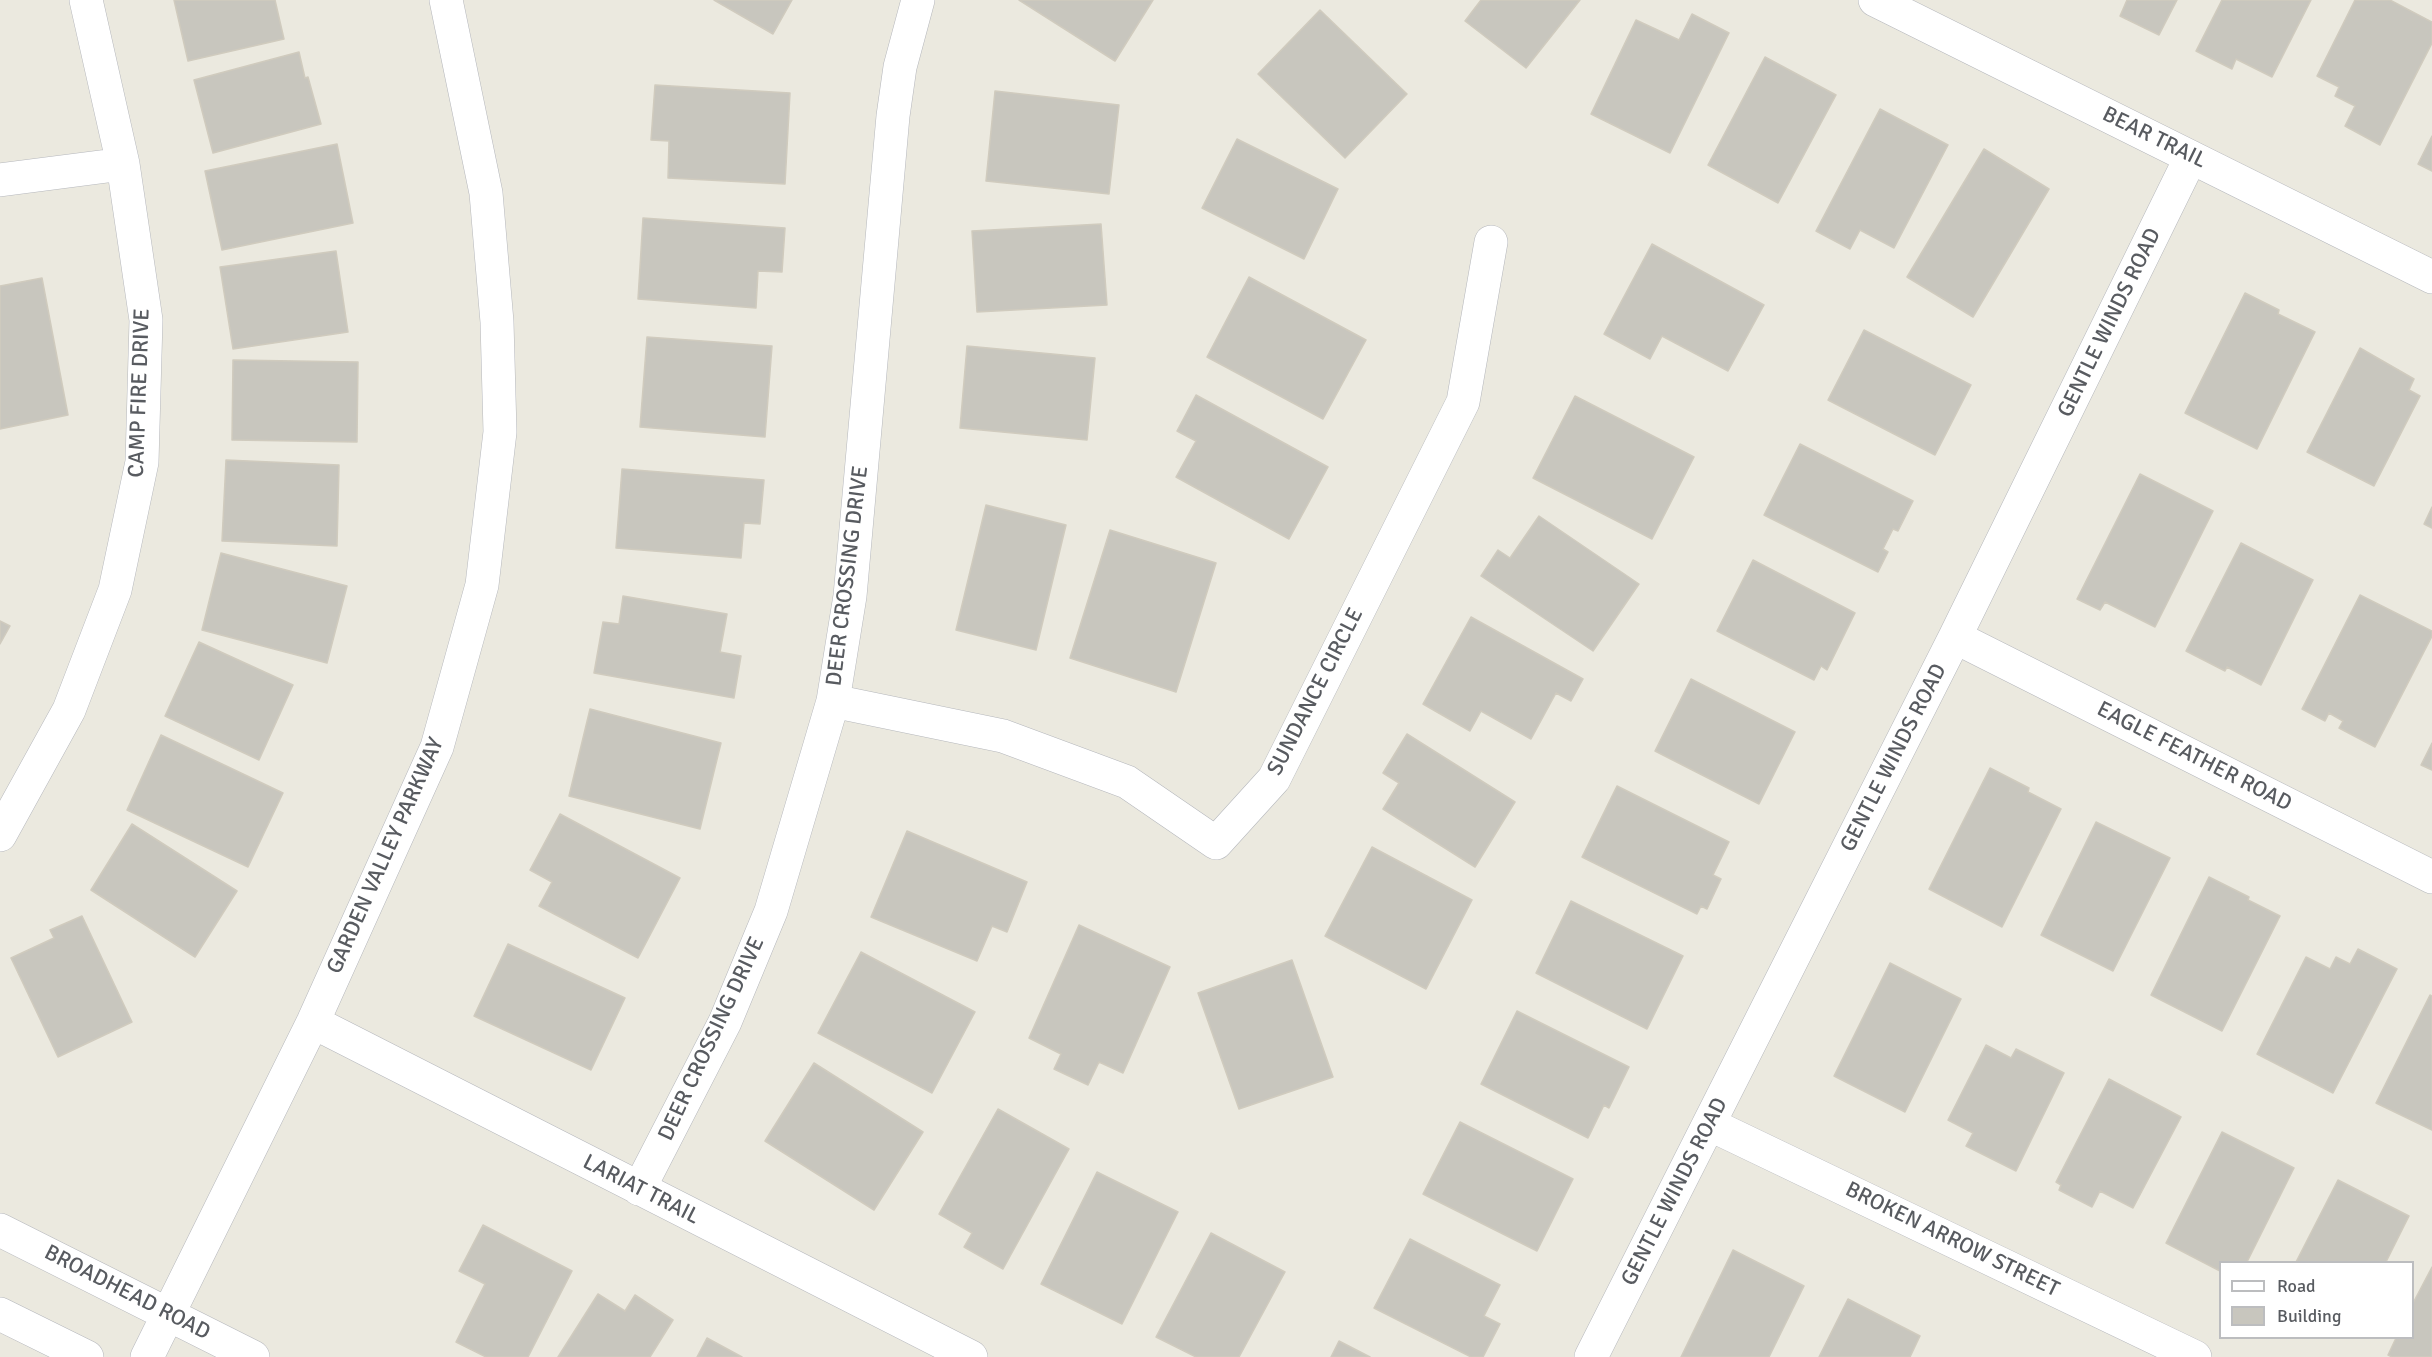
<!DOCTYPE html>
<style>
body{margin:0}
#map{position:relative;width:2432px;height:1357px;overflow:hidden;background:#ebe9df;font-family:Signika,sans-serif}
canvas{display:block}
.legend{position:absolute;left:2219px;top:1261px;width:195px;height:78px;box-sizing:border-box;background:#fff;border:2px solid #bcbdbf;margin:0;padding:8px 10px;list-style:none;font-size:18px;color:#585b60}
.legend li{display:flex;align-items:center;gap:12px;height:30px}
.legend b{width:30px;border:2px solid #bcbdbf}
</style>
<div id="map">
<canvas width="2432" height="1357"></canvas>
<ul class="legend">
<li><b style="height:8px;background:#fff"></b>Road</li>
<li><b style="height:16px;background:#c8c6be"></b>Building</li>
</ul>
</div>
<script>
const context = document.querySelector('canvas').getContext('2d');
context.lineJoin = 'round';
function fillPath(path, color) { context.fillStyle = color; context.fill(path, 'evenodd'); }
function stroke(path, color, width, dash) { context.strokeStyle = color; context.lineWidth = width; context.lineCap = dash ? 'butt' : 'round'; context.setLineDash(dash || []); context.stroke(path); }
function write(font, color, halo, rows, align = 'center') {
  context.font = font + ' Signika,sans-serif'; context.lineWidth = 4.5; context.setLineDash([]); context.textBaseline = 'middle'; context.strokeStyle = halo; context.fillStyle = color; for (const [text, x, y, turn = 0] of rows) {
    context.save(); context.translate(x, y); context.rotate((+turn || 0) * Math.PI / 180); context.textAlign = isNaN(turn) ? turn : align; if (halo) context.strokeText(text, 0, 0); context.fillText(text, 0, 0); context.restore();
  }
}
const building = new Path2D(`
 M174 0H275L284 39 188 61Z
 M714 0H792L773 34Z
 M1019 0H1153L1115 61Z
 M1481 0H1580L1526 68 1465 21Z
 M2127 0H2177L2159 35 2120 16Z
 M2222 0H2311L2272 77 2236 59 2232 69 2196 51Z
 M2355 0H2390L2432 22V43L2380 145 2345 126 2355 106 2335 96 2339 87 2317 76Z
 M1320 10 1407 94 1345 158 1258 74Z
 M1692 14 1729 33 1670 153 1591 114 1636 20 1679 40Z
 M299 52 305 78 308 77 321 124 213 153 194 80Z
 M1765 57 1836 95 1778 203 1708 165Z
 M655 85 790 93 785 184 668 178 669 141 651 140Z
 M995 91 1119 105 1109 194 986 181Z
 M1880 109 1948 145 1894 248 1860 230 1850 249 1816 231Z
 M2432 136V171L2418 164Z
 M1237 139 1338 189 1304 259 1202 208Z
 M337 144 353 223 222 250 205 171Z
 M1984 149 2049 189 1973 317 1907 277Z
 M643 218 785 228 782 272 758 271 756 308 638 299Z
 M1101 224 1107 305 977 312 972 231Z
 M1652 244 1764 305 1728 371 1662 336 1650 359 1604 334Z
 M336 251 348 332 233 349 220 267Z
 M1249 277 1366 340 1323 419 1207 357Z
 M42 278 68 415 0 429V286Z
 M2245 293 2279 310 2278 314 2315 332 2257 449 2185 413Z
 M1864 330 1971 385 1935 455 1828 400Z
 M647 337 772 346 765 437 640 427Z
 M967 346 1095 358 1087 440 960 428Z
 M2360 348 2414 379 2409 390 2420 396 2374 486 2307 452Z
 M233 360 358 362 357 442 232 440Z
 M1196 395 1328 467 1289 539 1176 477 1196 441 1177 431Z
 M1575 396 1694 457 1652 539 1533 478Z
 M1800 444 1913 501 1898 531 1893 529 1883 549 1888 552 1878 572 1764 515Z
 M226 460 339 465 337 546 222 541Z
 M622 469 764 480 760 524 744 523 741 558 616 548Z
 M2140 474 2213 511 2155 627 2105 602 2100 610 2077 599Z
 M986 505 1066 525 1036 650 956 630Z
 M2432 507V528L2424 524Z
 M1539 516 1639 584 1593 651 1481 576 1498 550 1510 558Z
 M1110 530 1216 563 1176 692 1070 658Z
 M2241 543 2313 580 2261 685 2227 667 2225 671 2186 651Z
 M221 553 347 586 327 663 202 630Z
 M1753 560 1855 613 1827 670 1821 666 1814 680 1717 631Z
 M2360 595 2432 631V636L2375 747 2339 728 2343 721 2329 713 2325 721 2302 709Z
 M623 596 727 614 720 652 741 656 734 698 594 673 603 622 619 624Z
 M1471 617 1583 679 1571 701 1556 693 1531 739 1481 711 1470 731 1423 704Z
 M0 621 10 626 0 644Z
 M199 642 293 685 259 760 165 716Z
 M1691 679 1795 732 1759 804 1655 751Z
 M590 709 721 743 700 829 569 796Z
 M1407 734 1515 802 1475 867 1383 809 1399 783 1383 773Z
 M161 735 283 793 248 867 127 810Z
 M2432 743V770L2421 765Z
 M1990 768 2029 788 2028 792 2061 809 2002 927 1929 889Z
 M1617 786 1729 842 1713 875 1721 879 1707 909 1701 906 1697 914 1582 857Z
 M560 814 680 878 638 958 539 906 552 882 530 870Z
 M2096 822 2170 858 2113 971 2041 935Z
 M132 824 237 891 195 957 91 890Z
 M907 831 1027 882 1007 932 992 926 977 961 871 917Z
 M1372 847 1472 900 1426 989 1325 936Z
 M2209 877 2249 897 2248 900 2280 916 2222 1031 2151 995Z
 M1571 901 1683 956 1647 1029 1536 973Z
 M82 916 132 1022 58 1057 11 958 54 938 50 930Z
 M1079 925 1170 967 1123 1073 1099 1062 1088 1085 1054 1069 1061 1054 1029 1038Z
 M508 944 625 998 591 1070 474 1016Z
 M2358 949 2397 969 2333 1093 2257 1054 2306 957 2330 969 2336 957 2350 964Z
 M861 952 975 1012 932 1093 818 1033Z
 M1292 960 1333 1077 1239 1109 1198 993Z
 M1890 963 1961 999 1905 1112 1834 1076Z
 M2430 995 2432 996V1130L2376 1103Z
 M1517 1011 1629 1067 1609 1108 1604 1105 1588 1138 1481 1084Z
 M1986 1045 2011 1058 2016 1049 2064 1073 2016 1171 1966 1146 1973 1133 1948 1120Z
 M814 1063 923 1132 874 1210 765 1141Z
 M2109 1079 2181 1117 2133 1208 2100 1191 2092 1207 2059 1190 2061 1185 2056 1182Z
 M998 1109 1069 1149 1003 1269 964 1247 972 1233 939 1214Z
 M1460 1122 1573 1179 1537 1251 1423 1194Z
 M2222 1132 2294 1168 2247 1262H2220V1271L2166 1243Z
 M1097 1172 1178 1212 1122 1324 1041 1284Z
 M2338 1180 2409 1216 2386 1262H2296Z
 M483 1225 572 1271 528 1357H486L456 1342 485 1284 459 1271Z
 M1211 1233 1285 1272 1239 1357H1196L1156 1337Z
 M1410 1239 1500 1285 1484 1316 1500 1324 1483 1357H1471L1374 1308Z
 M1733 1250 1804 1286 1769 1357H1681Z
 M2432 1267V1357H2392L2388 1355 2396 1338H2412V1305Z
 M598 1294 625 1311 635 1295 673 1320 650 1357H558Z
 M1848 1299 1920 1336 1910 1357H1819Z
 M707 1338 742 1357H697Z
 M1339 1341 1370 1357H1331Z`);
fillPath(building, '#c8c6be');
stroke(building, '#d0cbbe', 1.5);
const minor = new Path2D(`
 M1875 0 2432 277
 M0 180 123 164
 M1955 637 2432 877
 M833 701 1003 736 1127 782 1216 843 1274 779 1463 402 1491 242
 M0 835 69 710 115 590 142 462 146 320 123 164 86 0
 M313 1022 971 1357
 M1709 1124 2195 1357
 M639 1189 725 1022 771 911 833 701 850 596 893 116 900 67 918 0
 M0 1230 253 1357
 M0 1314 87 1357
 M147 1357 313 1022 437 747 482 585 500 432 497 322 486 193 446 0
 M1591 1357 1955 637 2191 157`);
stroke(minor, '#b5b7bc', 34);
stroke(minor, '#fff', 33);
write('22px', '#585b60', '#fff', [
 ["BEAR TRAIL",2154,138,26],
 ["GENTLE WINDS ROAD",2110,323,-64],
 ["CAMP FIRE DRIVE",140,393,-88],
 ["DEER CROSSING DRIVE",848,576,-83],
 ["SUNDANCE CIRCLE",1316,692,-63],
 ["EAGLE FEATHER ROAD",2194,757,27],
 ["GENTLE WINDS ROAD",1894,758,-63],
 ["GARDEN VALLEY PARKWAY",386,856,-66],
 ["DEER CROSSING DRIVE",712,1039,-65],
 ["LARIAT TRAIL",641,1190,27],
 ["GENTLE WINDS ROAD",1675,1192,-63],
 ["BROKEN ARROW STREET",1952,1240,26],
 ["BROADHEAD ROAD",127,1293,27]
]);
</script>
